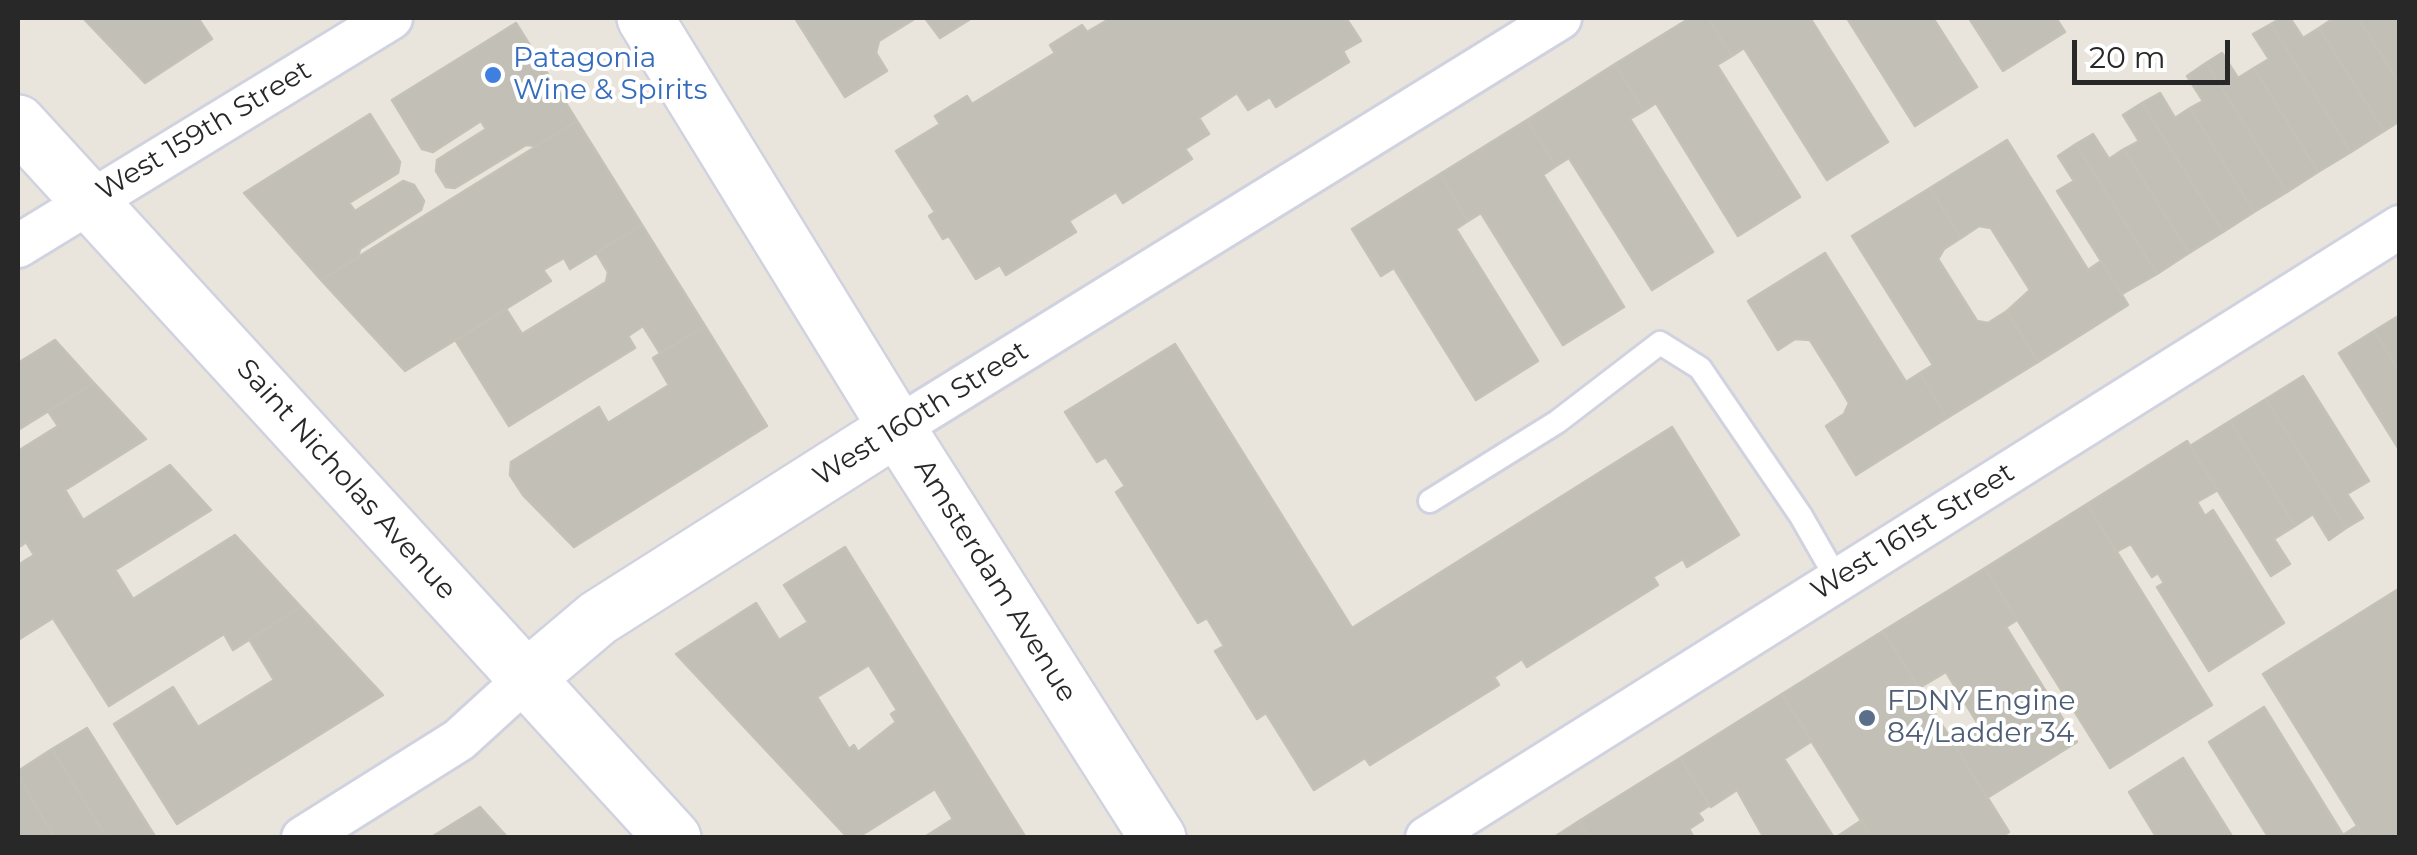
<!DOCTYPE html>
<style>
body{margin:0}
#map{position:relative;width:2417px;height:855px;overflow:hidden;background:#e9e5dc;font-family:Montserrat,sans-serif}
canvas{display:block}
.frame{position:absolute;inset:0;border:20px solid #282828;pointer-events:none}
.scale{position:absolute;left:2072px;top:40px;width:158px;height:45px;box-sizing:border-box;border:5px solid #282828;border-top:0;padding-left:12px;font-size:30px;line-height:35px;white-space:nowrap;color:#282828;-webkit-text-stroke:8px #fff;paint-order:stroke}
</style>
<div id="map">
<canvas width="2417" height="855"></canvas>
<div class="frame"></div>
<div class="scale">20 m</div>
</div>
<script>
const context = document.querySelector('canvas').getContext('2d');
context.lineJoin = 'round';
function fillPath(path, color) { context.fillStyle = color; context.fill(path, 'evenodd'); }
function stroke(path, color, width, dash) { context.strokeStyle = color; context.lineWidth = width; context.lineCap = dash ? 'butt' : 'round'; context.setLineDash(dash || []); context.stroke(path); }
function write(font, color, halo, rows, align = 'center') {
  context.font = font + ' Montserrat,sans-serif'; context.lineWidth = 8; context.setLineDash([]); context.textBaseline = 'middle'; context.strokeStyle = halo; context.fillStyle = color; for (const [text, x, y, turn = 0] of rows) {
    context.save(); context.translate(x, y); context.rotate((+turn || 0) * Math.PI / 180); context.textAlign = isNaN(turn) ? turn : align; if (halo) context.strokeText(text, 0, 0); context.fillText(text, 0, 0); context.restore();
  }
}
const building = new Path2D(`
 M83 18H198L212 39 145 83Z
 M795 18H916L879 41 876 53 887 71 845 97Z
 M925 18H972L940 38Z
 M1111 18H1346L1361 41 1343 51 1349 62 1276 107 1270 97 1248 110 1237 93 1199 118 1209 134 1185 149 1192 159 1123 203 1116 192 1069 221 1076 232 1006 275 1000 265 976 279 949 236 943 239 929 216 935 212 896 151 940 124 935 116 967 96 972 104 1055 53 1050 45 1082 25 1087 32Z
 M1690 18H1708L1732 56 1717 65 1800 197 1738 236 1656 103 1644 111 1615 64Z
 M1708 18H1810L1888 142 1827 180 1744 48 1732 56Z
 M1847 18H1933L1977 87 1915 126Z
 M1969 18H2056L2065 32 2003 71Z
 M2281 18H2290L2303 38 2319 28 2384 131 2351 152 2271 24Z
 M2334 18H2358L2400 84V121L2384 131 2319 28Z
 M2358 18H2400V84Z
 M516 23 577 121 536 146 526 145 455 188 446 187 436 171 437 160 486 129 481 121 433 152 422 149 392 100Z
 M2271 24 2351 152 2318 172 2254 68 2269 59 2253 34Z
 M2222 53 2238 78 2254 68 2318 172 2287 192 2206 63Z
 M2206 63 2287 192 2254 212 2190 108 2203 101 2187 76Z
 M1615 64 1644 111 1630 119 1713 252 1652 290 1569 158 1556 166 1527 120Z
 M2160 93 2175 118 2190 108 2254 212 2223 232 2142 103Z
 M2142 103 2223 232 2189 253 2124 149 2139 141 2123 115Z
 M370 114 400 162 398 173 349 203 355 211 403 181 414 185 424 201 421 210 360 249 358 258 321 280 244 193Z
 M1527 120 1556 166 1543 175 1624 307 1563 345 1481 213 1468 221 1440 174Z
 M577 121 642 225 570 269 564 258 543 270 551 281 405 371 321 280Z
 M2093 134 2109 159 2124 149 2189 253 2157 274 2076 144Z
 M2007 140 2088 270 2101 261 2128 305 2038 362 2007 311 2030 290 1991 228 1979 226 1961 238 1930 188Z
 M2076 144 2157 274 2122 294 2057 191 2074 181 2058 156Z
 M1440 174 1468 221 1456 229 1538 361 1476 400 1394 268 1381 276 1352 229Z
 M1930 188 1961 238 1944 249 1938 259 1977 321 1988 323 2007 311 2038 362 1947 418 1920 373 1933 365 1852 236Z
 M642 225 705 326 660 353 643 326 628 336 635 348 509 426 456 341 506 309 522 334 606 282 608 272 596 252Z
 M1825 253 1906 382 1920 373 1947 418 1856 475 1826 426 1844 414 1849 403 1837 383 1810 340 1795 339 1778 350 1748 301Z
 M2400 315V372L2374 331Z
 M705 326 767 426 574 547 523 495 510 475 511 462 599 407 608 423 669 385 653 358Z
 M2374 331 2400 372V451L2339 353Z
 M55 340 94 383 18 430V363Z
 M1175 344 1352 628 1672 427 1739 535 1687 567 1683 559 1653 577 1658 585 1527 667 1522 659 1494 677 1499 685 1370 765 1365 758 1314 790 1266 713 1257 719 1215 651 1224 646 1207 618 1198 623 1116 492 1125 486 1106 457 1097 462 1065 412Z
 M2303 376 2369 481 2347 494 2363 518 2346 528 2266 399Z
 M94 383 146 439 65 490 83 520 170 465 211 510 115 570 133 599 235 535 301 607 233 650 224 634 109 706 53 618 18 640V565L34 555 26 542 21 546 18 541V451L58 426 48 411Z
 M2266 399 2346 528 2329 540 2313 514 2295 526 2230 421Z
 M2230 421 2295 526 2274 539 2290 564 2271 576 2190 446Z
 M2187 441 2218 490 2197 502 2205 516 2213 510 2284 623 2209 671 2157 587 2164 583 2158 573 2152 577 2131 544 2116 552 2087 504Z
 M2087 504 2212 705 2110 768 1985 568Z
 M845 547 1026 838H923L953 819 935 789 857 838H848L676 654 756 603 779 640 808 622 784 585ZM869 665 897 710 891 714 896 722 858 752 854 745 849 749 817 697Z
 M1985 568 2017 620 2006 627 2077 742 1987 798 1954 744 1980 727 1946 672 1919 688 1883 631Z
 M2400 588V838H2365L2263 674Z
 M301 607 383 695 177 824 114 724 173 687 198 727 274 680 249 639Z
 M1883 631 2009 832 2000 838H1872L1782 694Z
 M1782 694 1812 741 1784 759 1834 838H1764L1737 790 1711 807 1680 758Z
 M2264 707 2343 835 2357 826 2365 838H2269L2209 742Z
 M87 728 156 838H107L52 749Z
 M52 749 107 838H55L18 776V771Z
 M1680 758 1710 805 1698 813 1703 820 1689 829 1694 838H1589L1579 821Z
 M2183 758 2233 838H2157L2129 792Z
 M18 776 55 838H18Z
 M480 807 508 838H430Z
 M1862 820 1872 838H1835Z
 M1579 821 1589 838H1553Z`);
fillPath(building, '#c2bfb7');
stroke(building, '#c4c1b6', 2.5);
const service = new Path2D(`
 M1430 501 1557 422 1660 343 1700 368 1801 516 1837 579`);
const minor = new Path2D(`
 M18 246 391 18
 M897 428 1560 18
 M303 838 459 740 527 678
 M1427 838 2400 227`);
const secondary = new Path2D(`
 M645 18 897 428 1158 838
 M18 123 673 838
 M527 678 598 618 897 428`);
stroke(service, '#d1d2e0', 28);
stroke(minor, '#d1d2e0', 48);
stroke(secondary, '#d1d2e0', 60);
stroke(service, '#fff', 22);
stroke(minor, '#fff', 42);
stroke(secondary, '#fff', 55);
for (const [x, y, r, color] of [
 [493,75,10,"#3f7fe0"],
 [1867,718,10,"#5c6f8a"]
]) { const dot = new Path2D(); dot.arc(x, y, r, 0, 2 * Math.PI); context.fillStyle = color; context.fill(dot); stroke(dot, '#fff', 4); }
write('28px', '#366cbe', '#fff', [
 ["Patagonia",513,59],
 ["Wine & Spirits",513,91]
], 'left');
write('28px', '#282828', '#fff', [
 ["West 159th Street",204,131,-31],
 ["West 160th Street",921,414,-32],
 ["Saint Nicholas Avenue",346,480,48],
 ["West 161st Street",1913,532,-32],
 ["Amsterdam Avenue",995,581,58]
]);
write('28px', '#4e5e75', '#fff', [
 ["FDNY Engine",1887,702],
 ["84/Ladder 34",1887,734]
], 'left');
</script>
